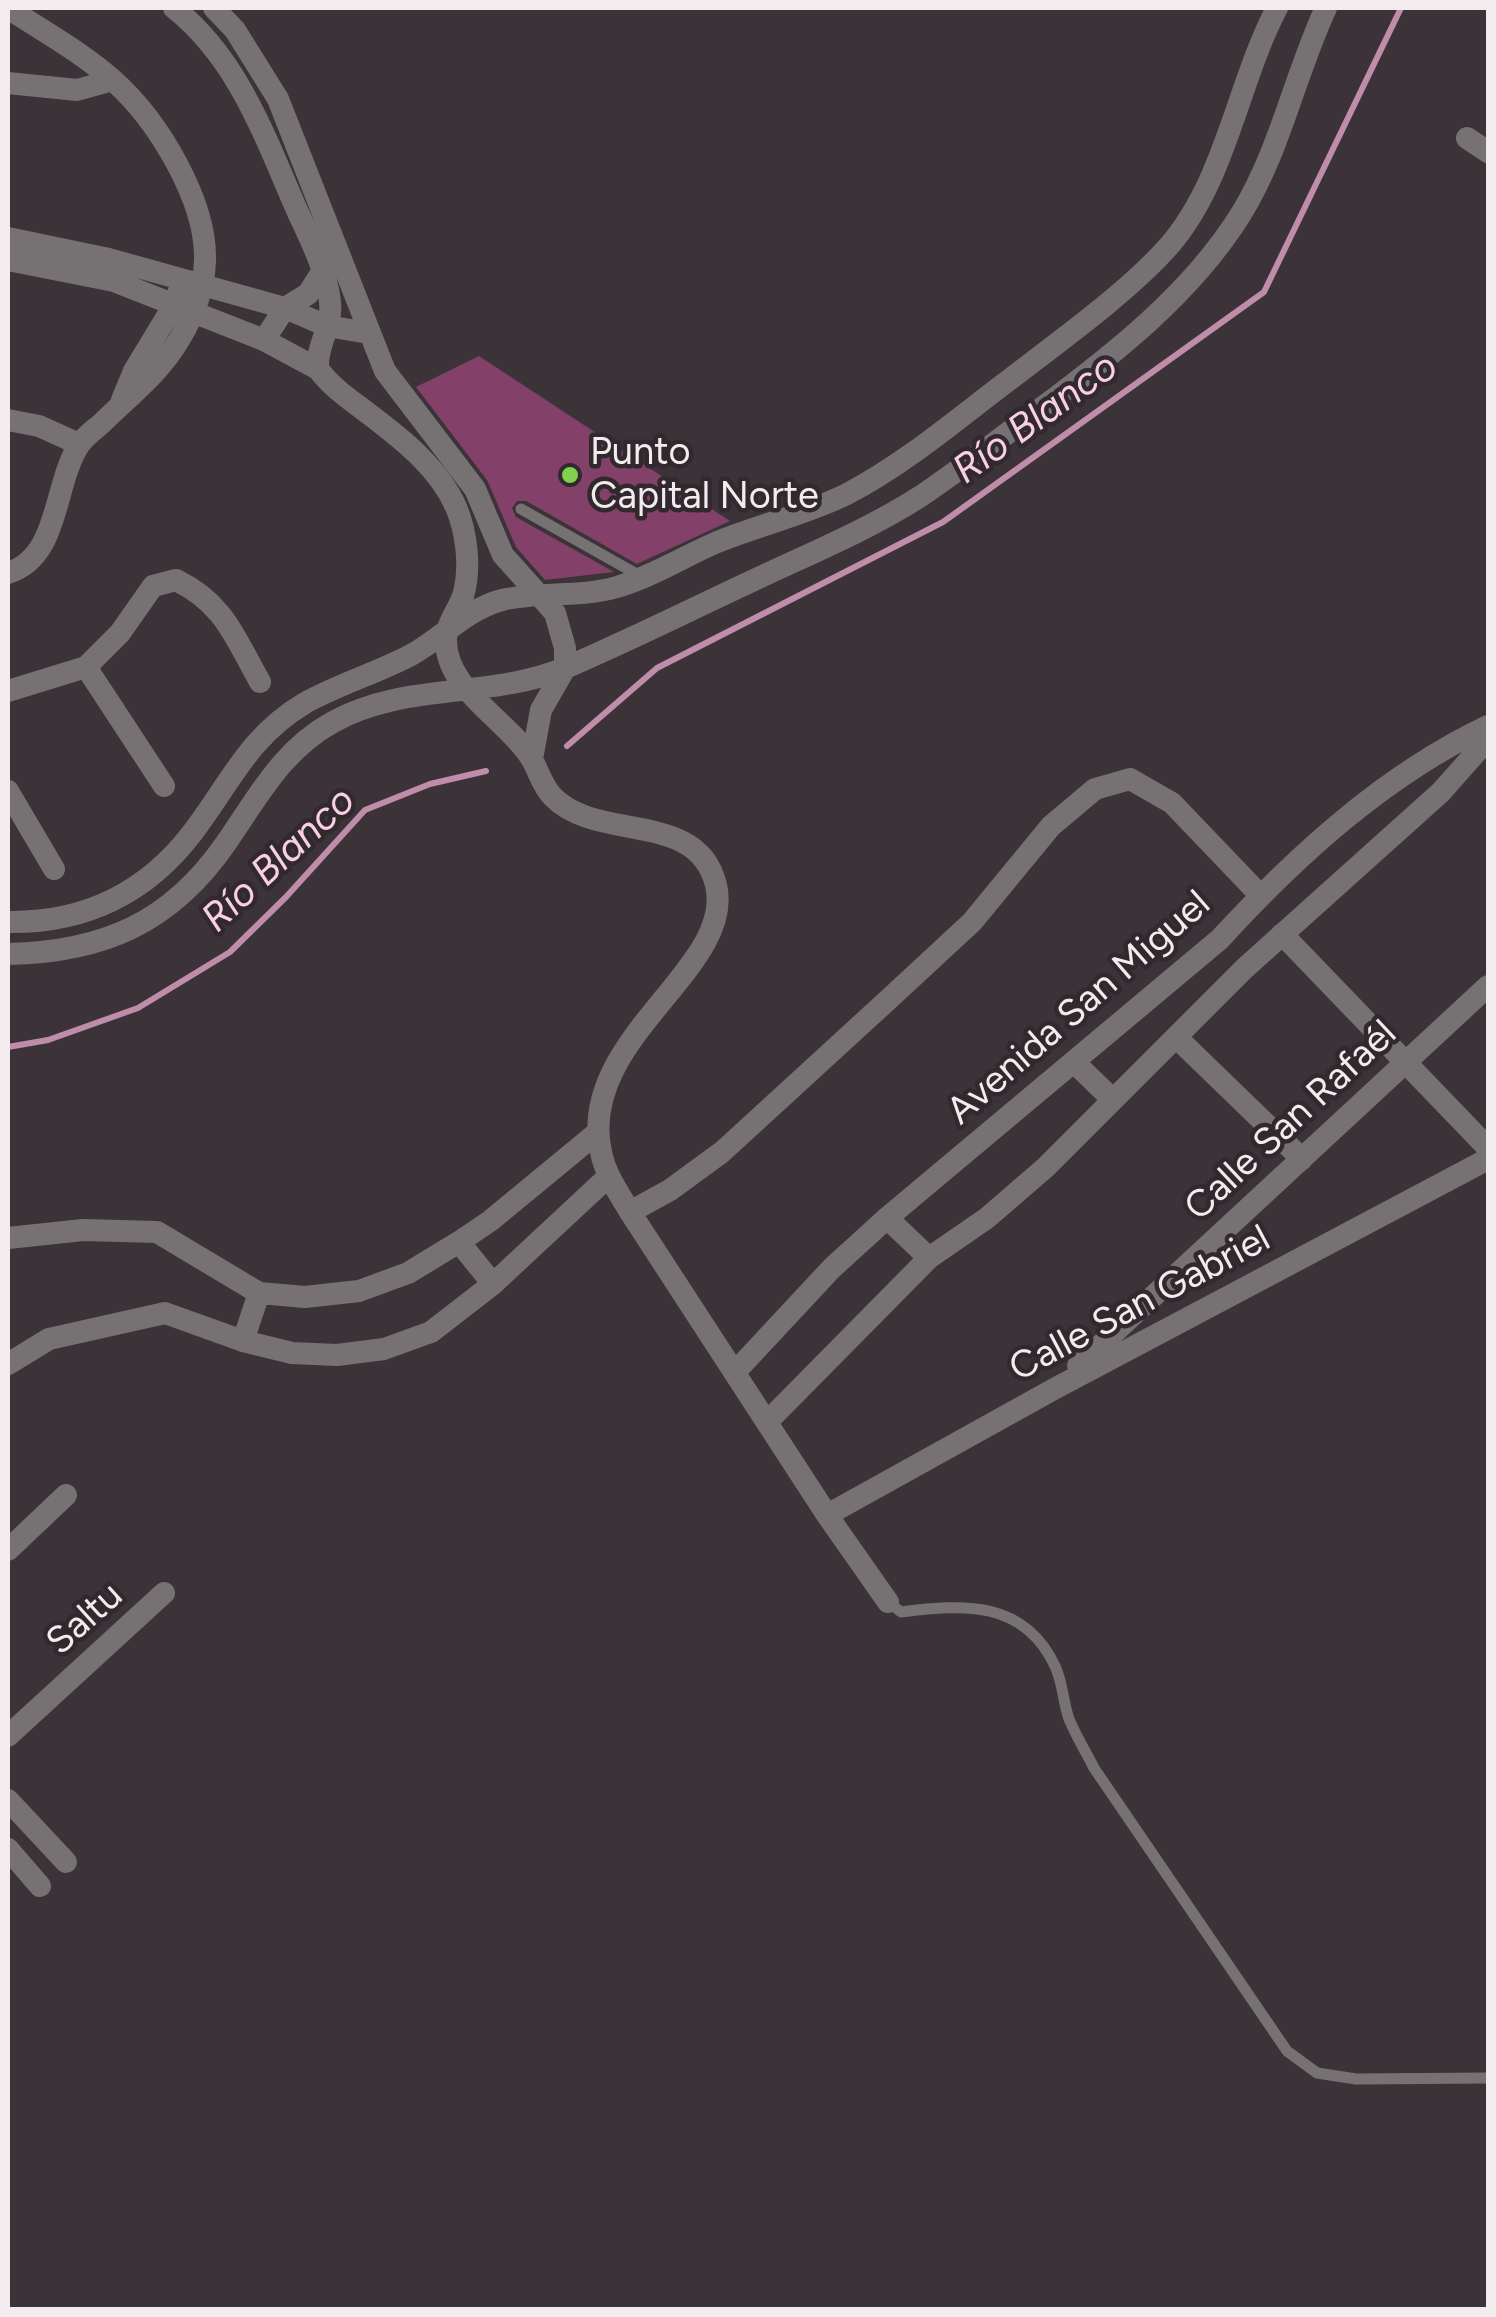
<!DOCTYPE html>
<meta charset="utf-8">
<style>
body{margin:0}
#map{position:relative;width:1496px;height:2317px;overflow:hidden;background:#3c3338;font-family:Figtree,sans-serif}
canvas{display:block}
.frame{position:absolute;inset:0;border:10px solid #f2ecef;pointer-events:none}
</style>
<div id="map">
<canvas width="1496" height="2317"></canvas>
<div class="frame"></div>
</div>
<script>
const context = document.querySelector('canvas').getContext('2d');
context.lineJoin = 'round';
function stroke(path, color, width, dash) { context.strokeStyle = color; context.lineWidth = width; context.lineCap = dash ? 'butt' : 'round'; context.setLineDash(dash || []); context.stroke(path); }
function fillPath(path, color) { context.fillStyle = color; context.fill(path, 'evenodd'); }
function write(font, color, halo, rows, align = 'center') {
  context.font = font + ' Figtree,sans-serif'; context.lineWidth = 9; context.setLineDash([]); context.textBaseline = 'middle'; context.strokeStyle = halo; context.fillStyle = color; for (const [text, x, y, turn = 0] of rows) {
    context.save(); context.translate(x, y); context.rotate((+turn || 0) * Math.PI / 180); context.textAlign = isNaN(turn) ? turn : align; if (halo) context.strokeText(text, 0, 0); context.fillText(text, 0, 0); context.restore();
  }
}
stroke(new Path2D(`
 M567 746 657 668 943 522 1264 292 1401 8
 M8 1047 48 1040 138 1008 230 952 286 897 365 810 430 784 486 771`), '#bf8caa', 6);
fillPath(new Path2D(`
 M479 356 730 521 637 564 526 501H517L512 508 516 517 614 572 545 580 516 547 487 480 416 387Z`), '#834069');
stroke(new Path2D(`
 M521 509 642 577
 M888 1602 901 1612C964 1604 1024 1600 1055 1666 1063 1683 1063 1702 1069 1719 1076 1736 1086 1752 1094 1768L1287 2051 1317 2073 1356 2079 1488 2078`), '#767274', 11);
stroke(new Path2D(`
 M174 8C238 59 264 135 296 208 309 237 327 271 330 302 333 326 316 345 318 369 332 388 351 400 369 414 402 439 439 468 456 507 467 533 471 569 463 596 458 610 447 623 446 638 444 689 507 719 531 758 539 771 542 786 553 797 598 843 698 809 716 885 736 969 576 1039 601 1152 605 1174 619 1193 630 1212L827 1515 888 1602
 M214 8 235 30 278 99 385 371 475 489 503 555 555 613 565 648V668L541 710 532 759
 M8 83 77 90 113 80
 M1467 138 1488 152
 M8 238 109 259 285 308 327 326 369 333
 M8 260 114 281 264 340 318 369
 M264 340 285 308 308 294 322 272
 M122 400 134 371 174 305 179 291
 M8 420 39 426 79 444
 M8 573C60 557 53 485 79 445 84 437 94 430 101 424 128 397 159 374 179 340 193 317 204 289 205 261 207 201 158 121 115 82 83 53 43 31 8 8
 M86 667 164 786
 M8 691 86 667 120 633 153 586 176 580C225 604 235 638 260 682
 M8 791 54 869
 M8 922C84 923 146 894 193 832 231 782 248 737 305 703 339 684 377 673 411 655 442 638 467 609 502 600 540 591 579 598 617 587 651 577 683 557 715 543 758 525 805 515 847 494 905 464 957 419 1009 380 1058 342 1127 293 1168 247 1226 181 1237 84 1277 8
 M1282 934 1488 1148
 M8 954C103 952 171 923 226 843 258 797 282 750 333 722 404 682 490 699 565 668 628 641 690 610 752 581 809 554 868 530 921 496 961 469 1000 438 1039 410 1114 354 1191 294 1241 214 1280 151 1295 74 1326 8
 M1176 1037 1302 1159
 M1074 1062 1113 1100
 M630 1212 670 1190 722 1152 890 998 972 922 1051 826 1095 789 1130 779 1172 803 1260 895
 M887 1218 929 1258
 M8 1238 83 1230 157 1232 259 1293 305 1297 359 1291 408 1273 459 1242 490 1221 598 1132
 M459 1242 493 1284
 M243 1341 259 1293
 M8 1364 49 1339 165 1313 243 1341 292 1353 337 1355 384 1349 431 1332 493 1284 609 1176
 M1078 1366 1488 986
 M736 1371 832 1268 887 1218 1220 939C1297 855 1385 775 1488 726
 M768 1421 929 1258 987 1218 1046 1167 1245 968 1441 792 1488 739
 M827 1515 1054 1389 1488 1159
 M8 1550 66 1495
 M8 1736 164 1593
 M8 1800 66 1862
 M8 1849 40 1886`), '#767274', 22);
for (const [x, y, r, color] of [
 [570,475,10,"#82d04f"]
]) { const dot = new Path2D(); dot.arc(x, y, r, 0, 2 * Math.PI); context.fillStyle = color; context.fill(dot); stroke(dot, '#31292e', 4); }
write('38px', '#f2ecef', '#31292e', [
 ["Punto",590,453],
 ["Capital Norte",590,497]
], 'left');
write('38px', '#f2ecef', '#31292e', [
 ["Avenida San Miguel",1079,1008,-41],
 ["Calle San Rafaél",1291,1121,-43],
 ["Calle San Gabriel",1140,1304,-28],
 ["Saltu",85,1619,-42]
]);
write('italic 40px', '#f8cfe5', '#31292e', [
 ["Río Blanco",1036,419,-36],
 ["Río Blanco",279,860,-43]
]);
</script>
